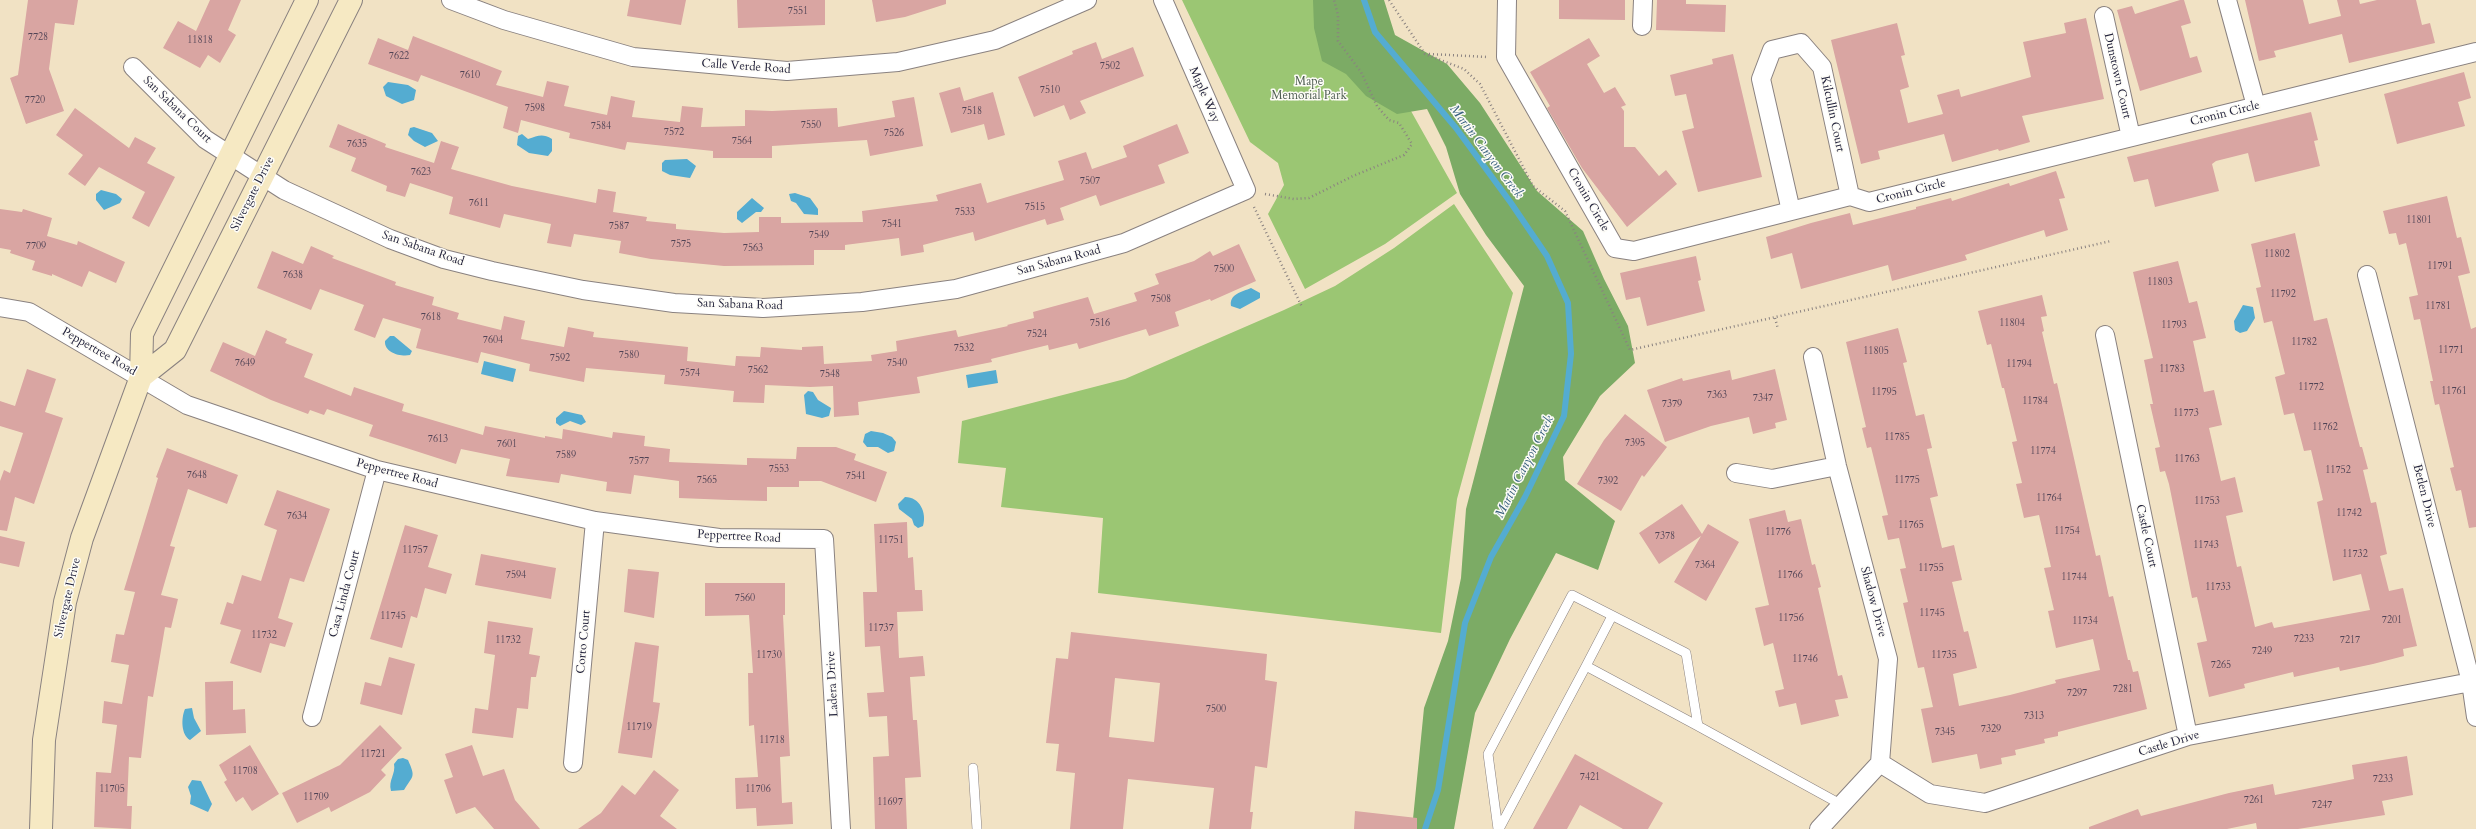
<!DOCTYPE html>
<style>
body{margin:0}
canvas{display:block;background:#f1e2c4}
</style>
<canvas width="2476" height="829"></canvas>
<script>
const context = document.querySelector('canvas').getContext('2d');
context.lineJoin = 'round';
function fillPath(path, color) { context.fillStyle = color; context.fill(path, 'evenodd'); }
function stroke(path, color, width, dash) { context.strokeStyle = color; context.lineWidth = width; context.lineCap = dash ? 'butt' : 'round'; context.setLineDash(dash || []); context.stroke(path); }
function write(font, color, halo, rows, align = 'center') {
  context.font = font + ' Cardo,serif'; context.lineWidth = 3; context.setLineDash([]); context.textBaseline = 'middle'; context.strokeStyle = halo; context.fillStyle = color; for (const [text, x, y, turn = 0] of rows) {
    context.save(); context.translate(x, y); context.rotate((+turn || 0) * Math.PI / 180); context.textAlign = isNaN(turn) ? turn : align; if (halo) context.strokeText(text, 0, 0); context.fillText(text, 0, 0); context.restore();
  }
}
fillPath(new Path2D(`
 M1182 0H1354L1402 95 1457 193 1385 244 1305 289 1268 214 1284 185 1278 163 1250 142Z
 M1454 204 1513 293 1457 499 1441 633 1098 593 1103 518 1001 507 1006 468 958 463 962 421 1125 379 1284 310 1335 286 1394 248Z`), '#9bc673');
fillPath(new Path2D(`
 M1313 0H1384L1395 35 1447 64 1480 103 1537 191 1583 231 1604 279 1628 326 1635 363 1600 396 1563 457 1565 480 1615 521 1598 570 1556 553 1510 639 1475 713 1454 829H1412L1424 708 1448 641 1461 578 1466 509 1524 286 1486 235 1460 194 1446 147 1427 109 1397 114 1366 96 1346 74 1322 61 1314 28Z`), '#7cab65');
fillPath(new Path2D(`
 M388 82 408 85 416 90 414 100 402 104 386 96 383 87Z
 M414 127 432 133 438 141 425 147 414 141 408 135 410 128Z
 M522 134 528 139C538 136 542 133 552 139V151L548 156 529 153 517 145 518 136Z
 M687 159 696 166 690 178 670 175 662 171V163L665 160Z
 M101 190 116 194 122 199 120 203 104 210 96 200V194Z
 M795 193 810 198 818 209V215L804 214 796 203 791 201 789 194Z
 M752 198 764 208 761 212H756L742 223 737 219V212Z
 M1251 288 1260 293V298L1240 309 1231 306C1229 294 1242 292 1251 288Z
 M2243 305 2253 307 2255 318 2247 331 2240 333 2235 330 2234 321Z
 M390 336H394L412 351 410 355C401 357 384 353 385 341Z
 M484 361 516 369 513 382 481 374Z
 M996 370 998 383 968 388 966 375Z
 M808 391 813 392 818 400 831 408 829 416 822 418 806 414 804 395Z
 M564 411 582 415 586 422 581 425 570 421 560 426 556 423V418Z
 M871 431 883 433 892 437 896 442 894 451 888 453 878 447H867L863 442 865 434Z
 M905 497C920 497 927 513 923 526L918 528 914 525 912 519 899 509 898 504Z
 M192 708 194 718 201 731 190 740C181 735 181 718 185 709Z
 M403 758 408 760C416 778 413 775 404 790L391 791C388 780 396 774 394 764L398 759Z
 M192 780 201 781 212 804 208 812 190 804 191 796 188 787Z`), '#54acd1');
stroke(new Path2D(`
 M1364 0 1375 32 1456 128 1511 203 1547 256 1568 303 1571 354 1564 416 1525 497 1491 557 1465 623 1438 790 1425 829`), '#54acd1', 6);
fillPath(new Path2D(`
 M28 0H78L74 25 55 23 49 69 64 111 26 124 10 78 18 75Z
 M210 0H241L228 30 236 35 220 63 208 55 200 68 163 48 178 21 196 31Z
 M630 0H686L681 25 627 16Z
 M737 0H825V25L738 28Z
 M872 0H946V4L905 17 876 22Z
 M1559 0H1625V20L1559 19Z
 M1657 0H1686V4L1726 5 1725 32 1656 30Z
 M2180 0H2184L2191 23 2181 26 2190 58 2197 56 2202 72 2140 91 2117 10 2132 6 2135 14Z
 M2245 0H2303L2309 24 2341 16 2337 0H2359L2360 4 2377 0H2416L2422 25 2430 23 2435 43 2349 63 2342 34 2274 51 2276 57 2259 61Z
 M2086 18 2104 99 2022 116 2030 142 1999 151 1998 149 1952 162 1944 134 1878 151 1880 159 1861 164 1831 40 1897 23 1905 55 1901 56 1909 87 1900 90 1908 123 1943 114 1937 95 1959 89 1961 97 2031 77 2023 42 2066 33 2064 23Z
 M413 36 502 71 496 85 543 97 547 81 569 86 564 106 607 115 611 96 635 101 632 117 680 122 682 106 703 108 701 127 745 126V110L772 111 837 108 838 127 895 117 892 101 914 97 923 146 870 156 867 140 772 146V158H713V151L627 142 625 150 569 138 570 133 521 120 518 133 503 128 508 107 421 75 418 82 368 64 378 38 408 50Z
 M1589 38 1600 56 1587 64 1604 93 1615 87 1626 105 1621 107 1624 111V147H1635L1659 176 1666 170 1677 184 1627 227 1582 168 1547 108 1550 106 1530 72Z
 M1096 42 1102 59 1133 47 1144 76 1080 101 1086 113 1070 120 1064 105 1034 117 1018 77 1073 54 1072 51Z
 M1733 54 1762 177 1698 192 1682 131 1694 128 1686 94 1675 96 1670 75 1713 64 1712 59Z
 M2464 72 2471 98 2458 102 2465 126 2397 144 2384 94Z
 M960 87 964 101 993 92 1005 135 988 140 984 124 951 133 939 93Z
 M75 108 129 148 135 137 156 148 147 163 175 177 149 227 132 218 145 192 99 167 85 186 68 174 83 155 56 135Z
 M2311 112 2318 140 2314 141 2320 166 2255 182 2248 153 2216 161 2212 164 2219 191 2155 207 2148 179 2134 182 2127 157Z
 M338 124 386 144 385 147 434 163 441 141 459 147 451 169 512 186 596 203 598 189 616 192 613 212 647 217 646 221 676 224V229L724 233 759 232V217H781V223L863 222 862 211 938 201 936 195 981 183 987 203 1064 180 1058 161 1086 152 1092 169 1127 157 1123 146 1177 124 1189 153 1158 165 1165 183 1100 206 1096 195 1060 208 1064 220 1047 225 1045 219 975 241 973 232 923 245 924 252 901 256 899 238 845 245V250H814V265L724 266 651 259 619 253 621 241 574 234 571 247 547 243 551 224 504 214 500 228 449 214 453 197 410 183 405 197 386 191 387 186 351 171 356 158 329 147Z
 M2056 171 2065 198 2059 199 2068 230 2046 237 2044 230 1965 255 1967 260 1892 281 1888 265 1801 289 1792 253 1771 259 1766 237 1811 223 1850 213 1853 225 1916 209V207L1951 198 1952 201 2009 183 2010 186Z
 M2447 196 2457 238 2461 237 2470 273 2458 276 2471 329 2476 327V527L2469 528 2461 490 2456 491 2450 468 2454 467 2439 404 2435 405 2430 381H2433L2420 319 2414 320 2409 297 2418 295 2406 243 2399 245 2396 233 2389 234 2383 211Z
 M0 209 22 212 23 209 52 218 47 236 77 245 78 241 125 262 116 283 89 271 82 287 52 274V276L32 270 35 261 10 253 11 250 0 248Z
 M2295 233 2314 321 2327 318 2349 405 2360 447H2362L2368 469 2363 470 2371 503 2376 502 2387 554 2380 556 2389 591 2403 588 2417 646 2403 649 2404 656 2373 664 2340 671 2339 667 2294 677 2293 672 2244 684 2245 688 2209 697 2197 643 2207 641 2197 597 2192 598 2169 484 2165 471 2160 472 2155 448 2160 447 2150 404H2153L2144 360 2153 358 2133 272 2178 261 2189 303 2197 301 2206 338 2193 341 2204 392 2214 390 2222 425 2209 428 2221 481 2235 477 2243 512 2226 516 2237 567 2241 566 2255 627 2272 622 2274 628 2370 610 2361 574 2333 581 2317 502 2323 500 2311 450 2304 451 2294 413 2284 415 2275 377 2285 374 2272 321 2264 323 2256 288 2261 287 2251 244Z
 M1239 244 1256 281 1211 301 1210 299 1175 312 1179 326 1149 336 1146 329 1079 349 1077 343 1049 350 1048 345 991 359 992 362 917 377 920 393 858 402 859 415 834 417 833 386 810 387 765 385 764 403 733 402 734 391 664 384 665 375 586 368 584 382 529 371 530 364 481 352 478 363 416 348 421 329 383 318 375 338 354 330 364 305 320 289 311 310 257 288 272 251 303 264 311 246 334 256 332 258 396 282 395 285 434 297 432 305 459 313 457 319 501 330 504 316 525 321 521 339 564 347 568 327 594 332 593 337 688 347 687 361 735 366 736 356 760 357 761 347 802 350V347L823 346 824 364 872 361 871 355 897 351 896 341 956 330 958 337 1008 326 1007 325 1034 318 1033 312 1088 297 1094 314 1137 301 1134 293 1159 284 1155 274 1194 261 1210 251 1213 256Z
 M1696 256 1701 280 1698 281 1705 311 1647 326 1640 297 1626 300 1620 273Z
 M2042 295 2047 316 2041 317 2044 331 2042 332 2054 384 2057 383 2096 556 2100 555 2109 597 2113 596 2128 660H2130L2133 672 2138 671 2147 709 2058 732V736L2044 739 2045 743 2015 750 2016 755 2001 758 2002 764 1980 769 1977 754 1932 763 1921 709 1933 707 1924 667 1918 668 1903 603 1908 602 1900 569 1906 568 1899 538 1888 540 1882 516 1888 515 1871 447 1867 448 1862 428 1866 427 1846 342 1898 328 1907 362 1903 363 1916 416 1924 414 1932 448 1927 449 1938 496 1930 498 1942 548 1954 545 1962 580 1952 582 1964 632 1968 631 1977 668 1953 674 1959 706 2010 695 2056 683 2055 680 2100 670 2093 639 2056 648 2048 611 2054 610 2044 568 2051 567 2039 515 2024 518 2016 484 2022 483 2012 442 2017 441 2004 388H2002L1991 344 1987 345 1978 311Z
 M266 330 287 339 285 343 313 354 304 377 351 396 354 387 404 404 402 411 483 435 485 426 545 438V436L562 439 563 429 612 438 613 432 645 436 644 446 670 449 669 462 747 465V458L796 459 797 447H836L856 454 854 460 887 472 876 502 821 481H799V487H767V501L729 500 679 498V481L634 475 631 494 606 491 607 482 561 474 559 483 506 476 510 459 461 449 456 464 369 436 373 425 327 409 324 415 310 410 308 414 271 400 210 371 223 342 255 356Z
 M27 369 56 379 45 412 63 418 34 504 15 497 7 531 0 530V481L4 470 10 473 23 433 0 426V401L15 406Z
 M1775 369 1787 420 1775 423 1776 428 1753 434 1749 417 1711 426 1665 442 1647 390 1682 378 1683 381 1730 370 1732 380Z
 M1625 414 1667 447 1644 477 1642 475 1621 511 1577 484 1604 440Z
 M167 448 238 475 227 504 188 489 170 546 175 547 161 595 178 599 171 628 165 627 153 697 148 696 141 758 129 757 127 806H132L131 829 94 827 96 772 111 773 117 725 102 723 104 701 122 704 129 665 111 662 116 634 124 635 135 592 124 590 158 478 156 477Z
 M277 490 330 509 304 582 290 578 278 618 293 623 285 647 270 643 261 673 230 663 241 630 220 624 227 602 233 604 242 575 261 581 277 530 264 525Z
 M1682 504 1702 534 1708 524 1739 542 1706 601 1674 582 1701 536 1659 564 1639 533Z
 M1785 510 1788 522 1801 519 1812 565 1815 564 1821 587 1818 588 1838 676 1842 675 1848 698 1835 700 1839 716 1801 725 1796 703 1779 707 1775 691 1784 689 1773 643 1764 646 1755 608 1769 605 1749 519Z
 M907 522 908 558 913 557 915 590H922L923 611 897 612 899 658 923 656 925 676 910 677 913 720H917L921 777 905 778 907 829H875L873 757 889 756 887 716 869 717 867 693 884 692 880 646 865 647 863 592H877L874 524Z
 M405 525 438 535 428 567 452 574 446 594 425 588 417 618 411 616 402 648 370 639Z
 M0 536 25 542 19 567 0 563Z
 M481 554 556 568 551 599 475 585Z
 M628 569 659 572 654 618 624 612Z
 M705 583H785V615H783L790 756 780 757 782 803 792 802 793 824 757 826 756 808 736 809 735 778 758 777 754 725 749 726 748 673H753L749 615 705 616Z
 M488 621 533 628 529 654 540 656 536 677H531L528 709 517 708 513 738 472 733 475 708 488 710 495 655 484 653Z
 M1071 632 1267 654 1265 680 1277 682 1267 768 1255 766 1250 812H1253L1251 829H1209L1214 788 1128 779 1123 829H1070L1075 773 1056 771 1059 744 1046 743 1056 658 1068 659ZM1115 678 1160 683 1154 742 1109 737Z
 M635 642 659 646 653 702 660 703 652 758 618 753Z
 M389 657 415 664 402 715 360 704 365 682 381 686Z
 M233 681V710L245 709 246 733 206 735 205 682Z
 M380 725 402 748 381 770 386 775 370 792 331 812 329 807 297 823 282 793 340 765Z
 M250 745 279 794 252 811 243 797 236 802 224 782 227 780 219 765Z
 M472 745 483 776 504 769 515 800 540 829H494L475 807 456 814 444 780 453 777 445 754Z
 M1575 754 1663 803 1648 829H1623L1580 805 1567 829H1533Z
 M2407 756 2413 795 2382 801 2385 815 2298 829H2257L2256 823 2227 829H2089V827L2138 809 2141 816 2229 793 2273 784 2275 795 2354 779 2352 765Z
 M654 770 679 790 660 816 677 829H578L601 813 622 785 635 795Z
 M1355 811 1417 818V829H1354Z`), '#d9a5a2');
const lane = new Path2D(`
 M1586 666 1612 616
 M973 768 977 829
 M1498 829 1488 754 1572 595 1686 653 1698 726 1842 805
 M1499 829 1586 666 1698 726`);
const street = new Path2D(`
 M451 0 504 20 633 57 787 71 898 62 995 40 1087 0
 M1507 0 1506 57 1615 248 1634 251 1850 196 1869 202 2476 52
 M2227 0 2256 106
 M2104 16 2131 137
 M1642 26 1643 0
 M133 67 205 139 284 190 390 239 444 259 492 271 583 290 674 303 763 308 862 302 956 289 1124 243 1246 190 1163 0
 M1791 211 1761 79 1772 50 1801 43 1822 67 1850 196
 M2367 275 2471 682 2476 717
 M0 307 29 312 187 405 377 470 595 521 719 538 824 539 841 829
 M2105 335 2188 736
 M1813 357 1837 466 1888 659 1880 763 1819 829
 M1736 473 1772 479 1837 466
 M312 717 377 470
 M573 763 595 521
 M1880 763 1930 794 1985 803 2188 736 2471 682`);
const secondary = new Path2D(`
 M141 377 175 350 351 0
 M41 829 44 740 65 602 82 538 141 377 142 334 307 0`);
stroke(lane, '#8a8280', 10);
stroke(street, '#8a8280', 20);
stroke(secondary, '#8a8280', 24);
stroke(new Path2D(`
 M1389 0 1425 54 1464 69 1480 84 1533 186 1565 211 1630 350 2111 241
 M1429 54 1488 57
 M1265 194 1294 199 1309 198 1353 176 1404 155 1412 144 1399 123 1389 120 1377 106 1361 72 1338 41V15L1334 0
 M1254 207 1302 307
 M1775 318 1778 329`), '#8a8280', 2.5, [1, 3]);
stroke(lane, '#fff', 9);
stroke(street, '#fff', 18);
stroke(secondary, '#f6e9c3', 22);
write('10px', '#504355', null, [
 ["7551",798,12],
 ["7728",38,38],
 ["11818",200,41],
 ["7622",399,57],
 ["7502",1110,67],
 ["7610",470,76],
 ["7510",1050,91],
 ["7720",35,101],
 ["7598",535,109],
 ["7518",972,112],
 ["7550",811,126],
 ["7584",601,127],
 ["7572",674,133],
 ["7526",894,134],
 ["7564",742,142],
 ["7635",357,145],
 ["7623",421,173],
 ["7507",1090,182],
 ["7611",479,204],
 ["7515",1035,208],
 ["7533",965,213],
 ["11801",2419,221],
 ["7541",892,225],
 ["7587",619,227],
 ["7549",819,236],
 ["7575",681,245],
 ["7709",36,247],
 ["7563",753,249],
 ["11802",2277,255],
 ["11791",2440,267],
 ["7500",1224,270],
 ["7638",293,276],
 ["11803",2160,283],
 ["11792",2283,295],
 ["7508",1161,300],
 ["11781",2438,307],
 ["7618",431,318],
 ["7516",1100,324],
 ["11804",2012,324],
 ["11793",2174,326],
 ["7524",1037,335],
 ["7604",493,341],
 ["11782",2304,343],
 ["7532",964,349],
 ["11771",2451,351],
 ["11805",1876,352],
 ["7580",629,356],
 ["7592",560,359],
 ["7649",245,364],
 ["7540",897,364],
 ["11794",2019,365],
 ["11783",2172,370],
 ["7562",758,371],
 ["7574",690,374],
 ["7548",830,375],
 ["11772",2311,388],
 ["11761",2454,392],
 ["11795",1884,393],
 ["7363",1717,396],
 ["7347",1763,399],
 ["11784",2035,402],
 ["7379",1672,405],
 ["11773",2186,414],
 ["11762",2325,428],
 ["11785",1897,438],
 ["7613",438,440],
 ["7395",1635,444],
 ["7601",507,445],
 ["11774",2043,452],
 ["7589",566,456],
 ["11763",2187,460],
 ["7577",639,462],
 ["7553",779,470],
 ["11752",2338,471],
 ["7648",197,476],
 ["7541",856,477],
 ["7565",707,481],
 ["11775",1907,481],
 ["7392",1608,482],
 ["11764",2049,499],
 ["11753",2207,502],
 ["11742",2349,514],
 ["7634",297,517],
 ["11765",1911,526],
 ["11754",2067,532],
 ["11776",1778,533],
 ["7378",1665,537],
 ["11751",891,541],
 ["11743",2206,546],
 ["11757",415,551],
 ["11732",2355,555],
 ["7364",1705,566],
 ["11755",1931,569],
 ["7594",516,576],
 ["11766",1790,576],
 ["11744",2074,578],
 ["11733",2218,588],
 ["7560",745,599],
 ["11745",1932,614],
 ["11745",393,617],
 ["11756",1791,619],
 ["7201",2392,621],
 ["11734",2085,622],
 ["11737",881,629],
 ["11732",264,636],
 ["7233",2304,640],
 ["11732",508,641],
 ["7217",2350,641],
 ["7249",2262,652],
 ["11730",769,656],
 ["11735",1944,656],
 ["11746",1805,660],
 ["7265",2221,666],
 ["7281",2123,690],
 ["7297",2077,694],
 ["7500",1216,710],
 ["7313",2034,717],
 ["11719",639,728],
 ["7329",1991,730],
 ["7345",1945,733],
 ["11718",772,741],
 ["11721",373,755],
 ["11708",245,772],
 ["7421",1590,778],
 ["7233",2383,780],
 ["11705",112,790],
 ["11706",758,790],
 ["11709",316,798],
 ["7261",2254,801],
 ["11697",890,803],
 ["7247",2322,806]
]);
write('12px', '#22223b', '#fdfcf7', [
 ["Calle Verde Road",746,67,4],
 ["Dunstown Court",2117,76,77],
 ["Maple Way",1204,95,66],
 ["San Sabana Court",177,110,44],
 ["Kilcullin Court",1832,114,78],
 ["Cronin Circle",2225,114,-14],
 ["Cronin Circle",1911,192,-14],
 ["Silvergate Drive",253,194,-63],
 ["Cronin Circle",1588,200,60],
 ["San Sabana Road",423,249,19],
 ["San Sabana Road",1059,261,-15],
 ["San Sabana Road",740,305,2],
 ["Peppertree Road",99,352,30],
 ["Peppertree Road",397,474,15],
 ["Betlen Drive",2424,496,76],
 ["Castle Court",2146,536,78],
 ["Peppertree Road",739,537,3],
 ["Casa Linda Court",345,594,-75],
 ["Silvergate Drive",68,598,-77],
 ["Shadow Drive",1873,602,75],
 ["Corto Court",584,642,-85],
 ["Ladera Drive",833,684,-93],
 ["Castle Drive",2169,744,-17]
]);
write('12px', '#4c5b4f', '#fdfcf7', [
 ["Mape",1309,82],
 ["Memorial Park",1309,96]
]);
write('italic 13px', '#38607e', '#fdfcf7', [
 ["Martin Canyon Creek",1486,152,53],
 ["Martin Canyon Creek",1525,467,-63]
]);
</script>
